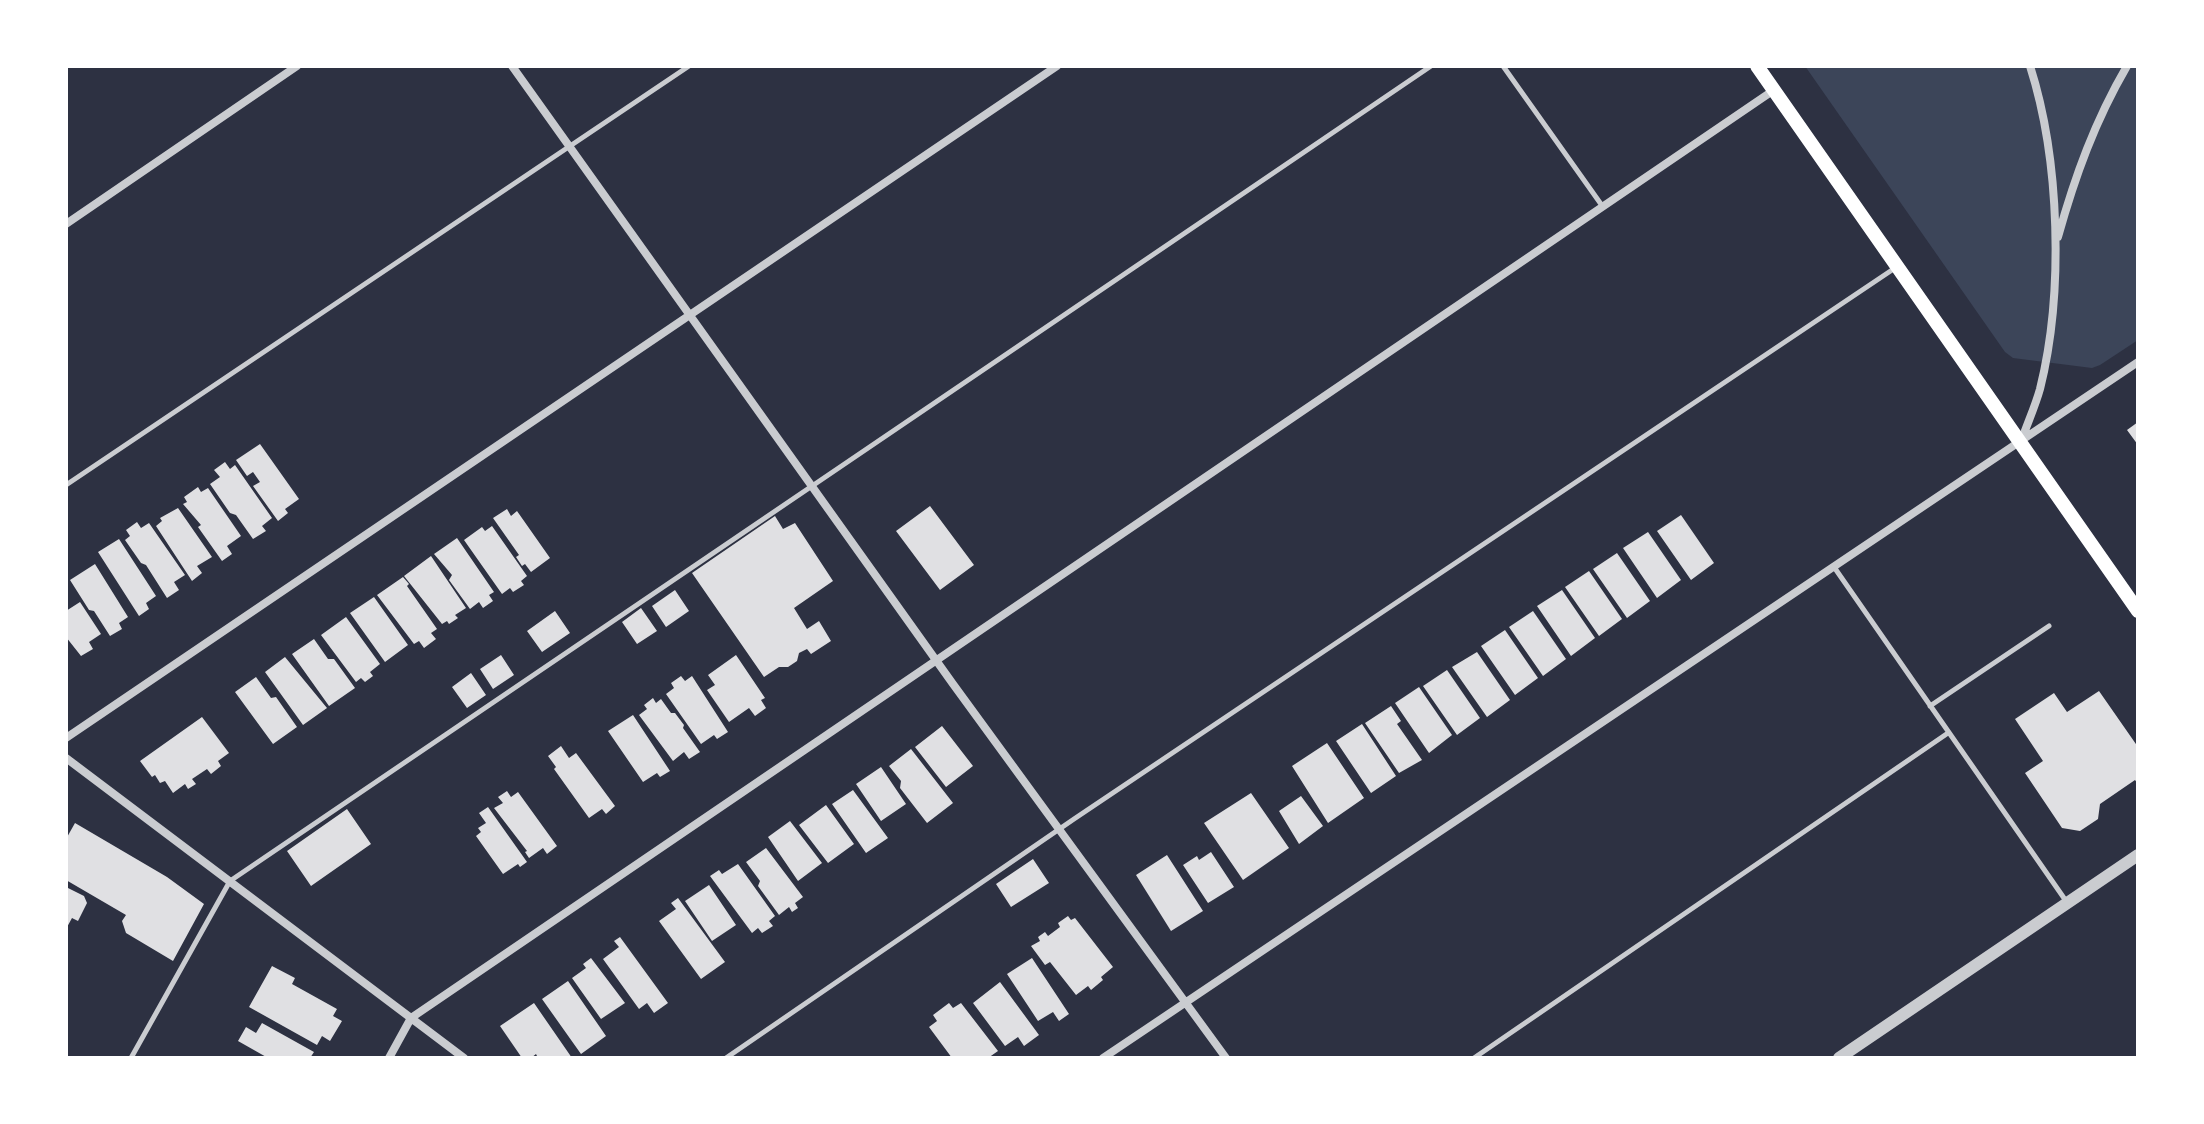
<!DOCTYPE html>
<style>
body{margin:0}
#map{position:relative;width:2204px;height:1124px;overflow:hidden;background:#2d3142;font-family:"Alegreya Sans",sans-serif}
canvas{display:block}
.frame{position:absolute;inset:0;border:68px solid #fff;pointer-events:none}
</style>
<div id="map">
<canvas width="2204" height="1124"></canvas>
<div class="frame"></div>
</div>
<script>
const context = document.querySelector('canvas').getContext('2d');
context.lineJoin = 'round';
function fillPath(path, color) { context.fillStyle = color; context.fill(path, 'evenodd'); }
function stroke(path, color, width, dash) { context.strokeStyle = color; context.lineWidth = width; context.lineCap = dash ? 'butt' : 'round'; context.setLineDash(dash || []); context.stroke(path); }
fillPath(new Path2D(`
 M1805 66H2138V340L2100 365 2092 368 2013 358 2005 352Z`), '#3c4559');
fillPath(new Path2D(`
 M2138 422V445L2127 430Z
 M260 444 299 499 285 509 288 513 278 521 253 486 260 482 253 472 247 476 236 460Z
 M225 462 230 469 235 465 272 518 262 526 266 531 253 539 236 515 230 513 210 484 220 477 214 470Z
 M198 487 201 492 208 488 241 536 227 546 232 554 222 561 198 527 201 525 183 504 187 502 184 497Z
 M930 506 974 565 940 590 896 531Z
 M178 508 212 557 197 566 202 573 192 581 156 526 162 521 160 518Z
 M507 509 511 516 517 511 550 558 531 572 525 564 522 566 516 557 519 555 493 518Z
 M1681 515 1714 563 1691 580 1657 531Z
 M775 516 783 529 795 523 833 581 794 608 807 629 819 621 831 641 811 654 807 649 799 653 797 661 788 667H779L764 677 692 573Z
 M137 522 141 528 149 523 185 575 174 582 179 590 167 598 146 565 141 563 125 540 130 536 126 530Z
 M492 526 527 576 521 581 524 585 513 592 510 588 502 594 464 540 482 527 485 531Z
 M1648 532 1681 580 1657 598 1623 548Z
 M457 538 494 592 489 595 493 601 483 608 479 602 470 609 449 580 452 575 434 554Z
 M119 539 156 596 146 603 149 609 139 616 98 552Z
 M1617 553 1650 601 1627 618 1593 569Z
 M431 556 466 608 455 615 458 618 449 624 447 621 442 624 404 576Z
 M95 564 128 617 119 623 122 629 110 636 94 611 89 610 70 580Z
 M1589 571 1622 619 1599 636 1565 587Z
 M403 577 409 584 407 586 437 629 431 633 436 639 424 648 419 641 414 644 377 595Z
 M675 590 689 611 666 627 652 606Z
 M1562 590 1595 638 1571 656 1537 606Z
 M374 597 408 645 385 662 350 613Z
 M80 602 101 634 89 642 93 649 81 656 66 637V611Z
 M641 608 657 631 637 644 622 622Z
 M555 611 570 633 542 652 527 631Z
 M1533 611 1566 659 1543 676 1509 627Z
 M346 617 380 664 370 672 373 676 365 682 361 678 356 682 321 635Z
 M1505 630 1538 678 1515 695 1481 646Z
 M314 639 328 659H334L355 688 329 706 292 654Z
 M1477 652 1510 700 1487 717 1452 667Z
 M501 655 514 675 493 689 480 669Z
 M736 655 765 698 761 700 766 708 755 716 749 708 729 722 707 690 715 685 708 675Z
 M285 657 327 708 303 725 265 672Z
 M1447 670 1480 718 1457 735 1423 686Z
 M471 673 486 695 467 708 452 687Z
 M681 676 685 681 692 676 728 732 717 739 714 735 701 744 666 694 674 688 671 683Z
 M256 677 271 698 276 697 297 727 273 744 235 692Z
 M1419 687 1452 735 1429 753 1395 703Z
 M2099 691 2138 747V784L2135 780 2100 804 2098 819 2080 831 2062 828 2025 773 2043 761 2015 719 2054 693 2067 712Z
 M653 698 656 703 661 699 671 713H675L684 725 683 728 700 752 689 759 684 752 673 761 639 715 647 709 644 705Z
 M1391 706 1401 721 1397 724 1422 760 1399 773 1365 723Z
 M633 715 670 771 660 777 657 773 643 782 608 731Z
 M202 717 229 753 218 761 221 766 211 774 207 769 192 779 196 784 188 789 185 784 173 793 165 781 160 783 155 775 152 777 140 761Z
 M1362 724 1396 776 1371 793 1336 741Z
 M942 726 973 766 946 787 915 747Z
 M1327 743 1364 798 1328 823 1292 766Z
 M561 746 569 758 576 753 615 806 606 814 602 809 589 818 554 769 556 767 548 756Z
 M911 749 953 803 927 823 900 788 901 781 889 766Z
 M881 767 906 804 881 821 856 784Z
 M853 790 888 838 866 853 832 804Z
 M507 791 511 797 518 792 557 846 547 854 543 848 529 858 525 852 527 851 494 808 503 803 498 797Z
 M1251 793 1289 848 1243 880 1204 823Z
 M1301 796 1323 826 1299 844 1279 811Z
 M826 805 854 844 828 863 799 825Z
 M488 807 527 862 520 867 518 864 503 874 476 836 481 832 478 828 486 823 479 813Z
 M347 809 371 844 311 886 287 851Z
 M790 821 822 863 798 881 768 837Z
 M75 823 167 877 204 904 173 961 126 933 122 921 126 915 66 880V839Z
 M766 848 803 897 795 903 798 908 792 912 789 907 779 915 758 886 760 881 746 862Z
 M1211 852 1234 887 1208 903 1183 865 1197 856 1199 860Z
 M1167 855 1203 911 1171 931 1136 875Z
 M1033 859 1049 883 1011 907 996 884Z
 M738 864 775 916 769 921 773 926 762 933 758 928 752 933 710 876 719 870 722 874Z
 M709 885 736 925 712 941 685 901Z
 M66 887 84 896 87 903 78 921 72 918 66 929Z
 M678 898 725 962 701 979 659 921 676 909 671 903Z
 M1068 916 1071 920 1075 918 1113 967 1101 977 1103 980 1091 990 1088 986 1076 995 1050 962 1045 965 1031 946 1040 941 1038 937 1045 932 1048 936 1060 927 1058 923Z
 M620 937 668 1003 654 1013 647 1003 639 1009 603 959 619 947 614 941Z
 M591 958 625 1003 601 1019 572 978 586 968 583 964Z
 M1032 958 1069 1014 1059 1021 1053 1012 1038 1021 1007 974Z
 M272 966 295 978 292 984 337 1009 333 1016 342 1021 330 1041 322 1036 317 1045 249 1007Z
 M568 981 606 1036 581 1054 542 999Z
 M1000 982 1039 1035 1024 1046 1018 1037 1005 1046 973 1003Z
 M534 1003 572 1058H538L536 1054 531 1058H522L500 1026Z
 M949 1003 953 1008 961 1003 998 1051 988 1058H952L929 1027 937 1021 933 1015Z
 M262 1023 314 1052 310 1058H268L238 1041 246 1027 256 1033Z`), '#e0e0e3');
stroke(new Path2D(`
 M1503 66 1603 207
 M66 485 689 66
 M1834 567 2066 901
 M1930 706 2049 626
 M131 1058 230 881 1431 66
 M726 1058 1074 819 1895 268
 M1474 1058 1948 733`), '#caccd0', 5);
stroke(new Path2D(`
 M512 66 953 684 1226 1058
 M66 224 297 66
 M2058 237C2075 176 2095 121 2127 66
 M2021 442C2027 424 2035 407 2040 389 2064 293 2060 160 2030 66
 M66 738 1057 66
 M66 758 464 1058
 M389 1058 411 1018 1774 90
 M1103 1058 2138 362`), '#caccd0', 8);
stroke(new Path2D(`
 M1839 1058 2138 855`), '#caccd0', 12);
stroke(new Path2D(`
 M1757 66 2138 611`), '#fff', 14);
</script>
